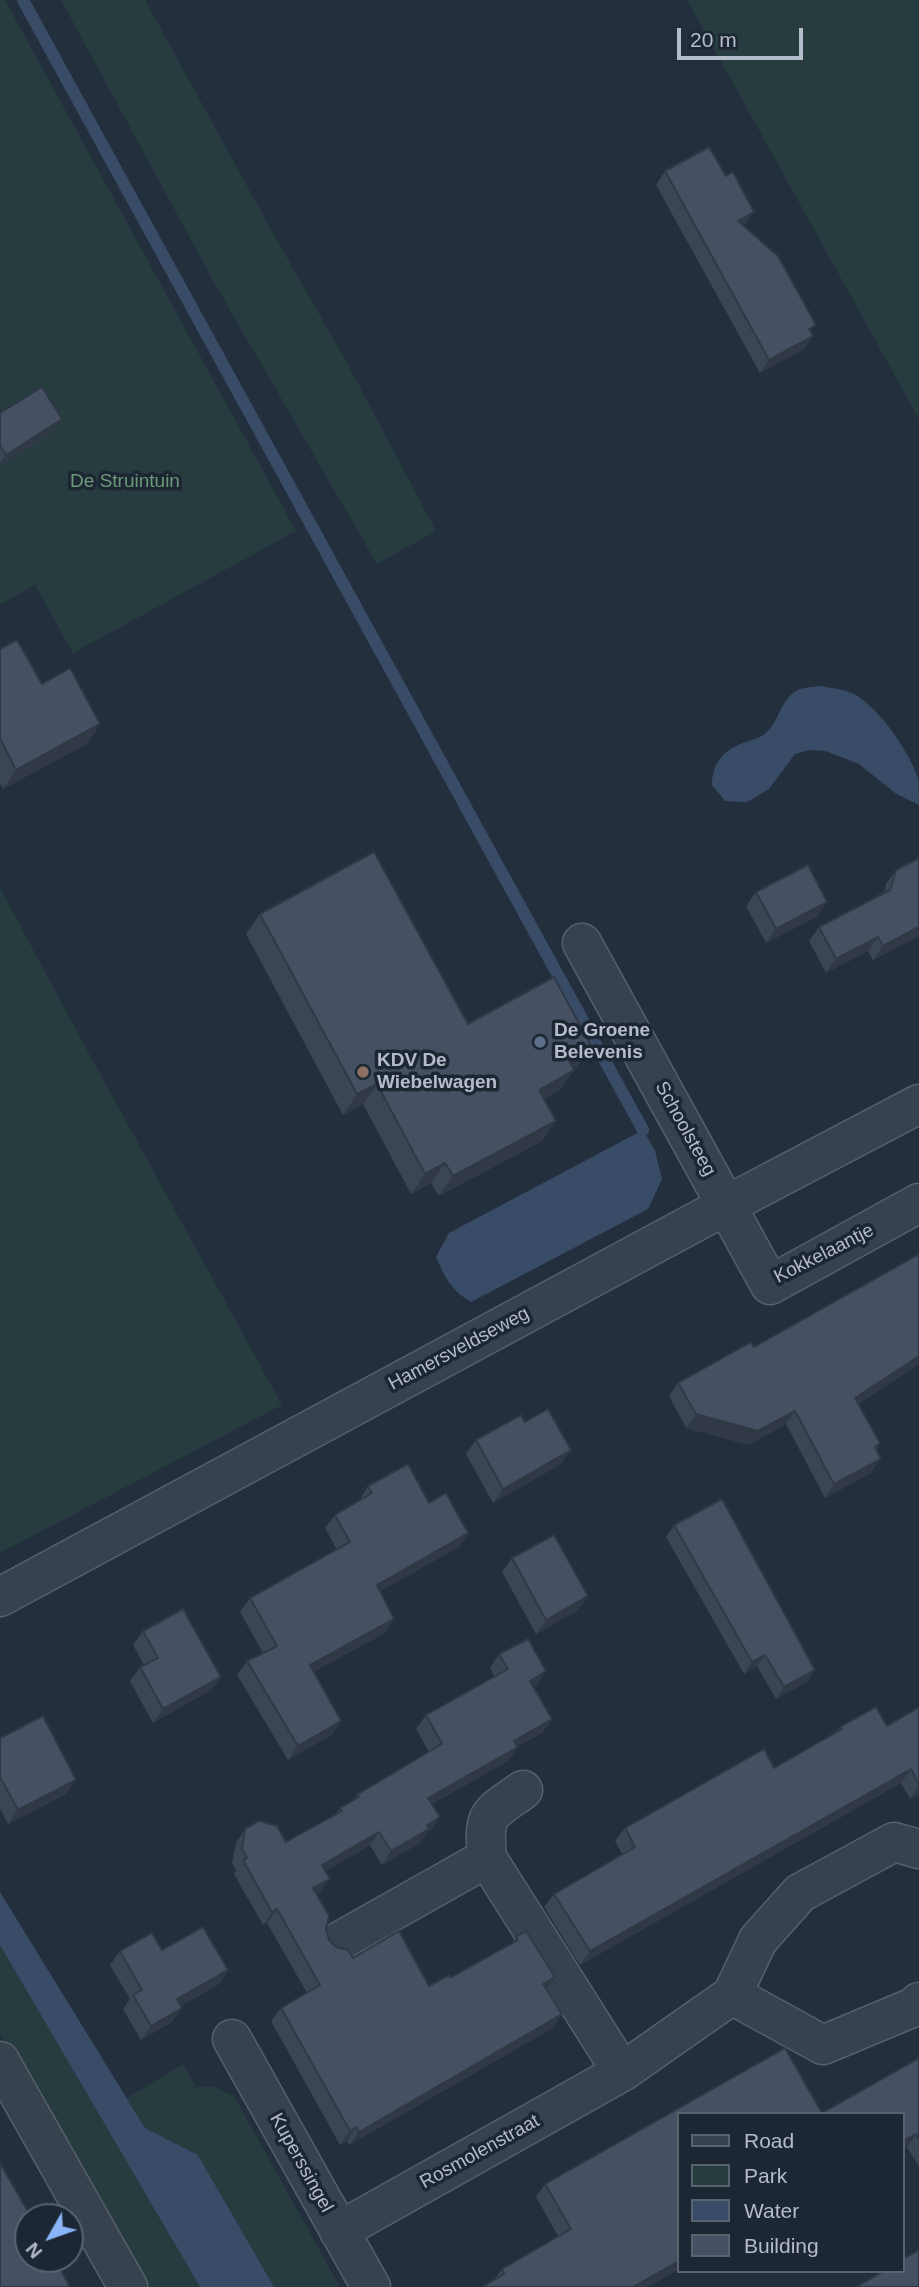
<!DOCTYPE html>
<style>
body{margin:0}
#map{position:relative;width:919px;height:2287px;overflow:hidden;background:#242f3e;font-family:Helvetica,sans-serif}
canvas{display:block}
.legend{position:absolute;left:677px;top:2112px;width:228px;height:161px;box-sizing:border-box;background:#1d2633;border:2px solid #59626f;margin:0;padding:9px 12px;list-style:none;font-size:21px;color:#b4bcc9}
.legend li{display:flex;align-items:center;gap:14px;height:35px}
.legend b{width:35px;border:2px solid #59626f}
.north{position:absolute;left:14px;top:2203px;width:70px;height:70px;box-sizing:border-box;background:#1d2633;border:2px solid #59626f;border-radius:50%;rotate:230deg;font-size:19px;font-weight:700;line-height:28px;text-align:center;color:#b4bcc9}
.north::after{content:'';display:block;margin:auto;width:24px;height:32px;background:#8ab4f8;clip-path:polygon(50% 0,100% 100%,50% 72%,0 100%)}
.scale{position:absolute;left:677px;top:28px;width:126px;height:32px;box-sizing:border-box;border:4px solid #b4bcc9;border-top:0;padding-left:9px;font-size:21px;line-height:24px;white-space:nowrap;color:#b4bcc9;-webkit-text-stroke:5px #1d2633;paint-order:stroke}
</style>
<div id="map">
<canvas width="919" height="2287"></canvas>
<ul class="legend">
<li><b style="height:9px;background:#38414e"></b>Road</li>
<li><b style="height:19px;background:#263c3f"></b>Park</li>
<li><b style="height:19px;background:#394c67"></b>Water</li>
<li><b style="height:19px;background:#455162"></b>Building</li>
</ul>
<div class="north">N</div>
<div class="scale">20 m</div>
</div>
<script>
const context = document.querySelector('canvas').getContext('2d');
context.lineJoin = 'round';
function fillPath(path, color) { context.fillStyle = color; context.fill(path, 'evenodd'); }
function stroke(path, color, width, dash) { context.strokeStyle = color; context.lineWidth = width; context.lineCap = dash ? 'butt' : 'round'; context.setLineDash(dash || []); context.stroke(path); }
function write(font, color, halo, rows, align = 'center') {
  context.font = font + ' Helvetica,sans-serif'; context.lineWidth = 7; context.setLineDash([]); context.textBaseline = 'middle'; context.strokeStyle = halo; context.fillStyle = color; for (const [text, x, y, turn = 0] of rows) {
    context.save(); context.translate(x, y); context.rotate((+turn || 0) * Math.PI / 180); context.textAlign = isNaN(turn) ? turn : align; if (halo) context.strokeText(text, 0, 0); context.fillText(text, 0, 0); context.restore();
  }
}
fillPath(new Path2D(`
 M0 0H5L296 531 73 653 35 585 0 605Z
 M61 0H145L274 235 346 361 436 531 377 564 215 284Z
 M687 0H919V419Z
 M0 888 88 1052 282 1405 0 1553Z
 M0 1945 200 2287H145L0 2034Z
 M183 2064 196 2087 212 2086 234 2096 340 2287H274L198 2155 145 2128 127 2098Z`), '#263c3f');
fillPath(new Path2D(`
 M820 686C830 688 843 689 852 693 878 706 909 751 918 778 919 786 919 796 919 805L895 793 859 764 825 751 809 750 795 754 769 789 747 802 725 801 712 785C712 763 724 749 746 742 753 739 761 738 766 733 779 722 781 698 798 690 804 687 814 687 820 686Z
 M643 1130 655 1151 662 1179 648 1209 471 1302C450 1289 446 1279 436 1257L449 1233Z
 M0 1892 145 2128 198 2155 274 2287H200L0 1945Z`), '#394c67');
stroke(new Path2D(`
 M23 0 643 1130`), '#394c67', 12);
const minor = new Path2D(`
 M582 943 770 1285 919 1203
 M523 1790C488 1815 483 1812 487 1858L622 2072
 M338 1942 487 1858
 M732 1995 823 2045 914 2007 919 2002
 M232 2039 371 2287
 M0 2061 128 2287
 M339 2231 622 2072 732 1995 758 1940 800 1893 894 1842 919 1849`);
const tertiary = new Path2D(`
 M0 1597 727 1205 919 1104`);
stroke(minor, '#565f6c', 41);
stroke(tertiary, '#565f6c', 41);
stroke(minor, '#38414e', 38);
stroke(tertiary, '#38414e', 38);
fillPath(new Path2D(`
 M665 171 744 226 813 336 804 349 760 373 656 185Z
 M0 413 52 433 0 466Z
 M0 649 42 684 100 724 87 744 3 789 0 784Z
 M896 870 919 936 873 960 868 951 826 973 809 941 819 927 884 893 886 884Z
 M756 892 818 916 766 943 746 906Z
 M260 914 468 1024 591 1046 577 1067 573 1069 574 1070 560 1090 544 1099 542 1141 439 1196 431 1183 411 1194 363 1104 343 1115 246 934Z
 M919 1254V1364L858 1404 880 1443 876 1449 871 1473 825 1498 786 1424 749 1445 686 1428 669 1396 678 1383 754 1347Z
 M525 1422 561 1464 493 1503 466 1454 476 1440Z
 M368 1486 429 1503 468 1533 459 1547 380 1591 385 1633 313 1672 341 1721 331 1735 288 1760 237 1675 247 1661 263 1653 240 1612 250 1598 337 1550 325 1528 335 1515 359 1501Z
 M674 1525 815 1670 807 1682 776 1699 757 1666 744 1674 666 1537Z
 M512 1558 588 1596 578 1610 536 1634 502 1572Z
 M143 1631 221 1677 211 1690 153 1723 130 1681 140 1667 144 1665 133 1645Z
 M499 1654 537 1685 533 1687 552 1719 542 1733 517 1747 508 1761 432 1804 440 1817 430 1831 426 1833 420 1843 382 1865 370 1845 326 1871 330 1879 320 1892 317 1894 329 1940 336 1947 353 1958 429 1986 450 1978 511 1944 516 1937 546 1989 553 2028 349 2145 347 2141 340 2145 271 2021 281 2008 307 1993 267 1923 263 1925 234 1874 236 1870 232 1863 236 1843 245 1829 286 1842 335 1815 340 1808 353 1801 358 1794 429 1752 416 1729 426 1715 494 1676 490 1668Z
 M919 1707V1794L910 1799 901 1783 580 1965 544 1907 554 1894 622 1854 615 1841 625 1828 774 1768 836 1732 840 1727 887 1726Z
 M0 1738 76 1780 66 1794 8 1824 0 1809Z
 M162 1950 228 1970 219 1984 181 2006 172 2022 141 2040 123 2009 130 1999 110 1965 120 1951Z
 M785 2048 822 2113 919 2058V2167L907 2147 903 2149V2114H679V2269L647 2287H482L494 2280 502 2269 558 2236 536 2197 545 2184Z`), '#3b4654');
fillPath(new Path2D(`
 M754 212 744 226 738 221Z
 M813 336 804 349 760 373 769 360Z
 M62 419 52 433 0 466V463L6 455Z
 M100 724 87 744 3 789 16 770Z
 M827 902 818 916 766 943 776 929Z
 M919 927V936L873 960 883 946Z
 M878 937 868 951 826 973 836 959Z
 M591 1046 577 1067 554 1079 568 1059Z
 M574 1070 560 1090 525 1110 539 1090Z
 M377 1084 363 1104 343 1115 357 1094Z
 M556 1121 542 1141 439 1196 453 1176Z
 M445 1163 431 1183 411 1194 425 1174Z
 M919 1356V1364L845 1412 855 1398Z
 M795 1411 786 1424 749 1445 686 1428 696 1414Z
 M571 1450 561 1464 493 1503 503 1489Z
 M881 1459 871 1473 825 1498 834 1484Z
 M468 1533 459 1547 367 1599 377 1585Z
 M588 1596 578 1610 536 1634 546 1620Z
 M394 1619 385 1633 300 1679 310 1665Z
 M765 1655 757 1666 744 1674 752 1662Z
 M815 1670 807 1682 776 1699 784 1687Z
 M546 1671 537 1685 520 1694 530 1681Z
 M221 1677 211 1690 153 1723 163 1709Z
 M552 1719 542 1733 504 1754 514 1741Z
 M341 1721 331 1735 288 1760 298 1746Z
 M518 1747 508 1761 419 1811 428 1798Z
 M911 1769 901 1783 580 1965 590 1951Z
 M76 1780 66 1794 8 1824 18 1810Z
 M919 1786V1794L910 1799Z
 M440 1817 430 1831 426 1833 420 1843 382 1865 391 1851 427 1825Z
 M379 1832 370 1845 313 1879 322 1865Z
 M330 1879 320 1892 304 1902 313 1888Z
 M277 1909 267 1923 263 1925 272 1912Z
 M228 1970 219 1984 168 2013 177 1999Z
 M555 1977 545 1991 543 1984Z
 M182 2008 172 2022 141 2040 151 2026Z
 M562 2014 553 2028 349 2145 359 2132Z
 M356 2127 347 2141 340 2145 350 2131Z
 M916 2134 907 2147 903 2149V2141Z
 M679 2261V2269L647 2287H633Z`), '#303945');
const building = new Path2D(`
 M709 147 726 176 733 172 754 212 738 221 778 256 816 325 809 329 813 336 769 360 665 171Z
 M42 387 62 419 6 455 0 446V413Z
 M17 640 42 684 70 668 100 724 16 770 0 738V649Z
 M374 852 468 1024 554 977 591 1046 568 1059 574 1070 539 1090 556 1121 453 1176 445 1163 425 1174 377 1084 357 1094 260 914Z
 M919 858V927L883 946 878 937 836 959 819 927 890 890 896 870Z
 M808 865 827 902 776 929 756 892Z
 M919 1254V1356L855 1398 880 1443 875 1447 881 1459 834 1484 795 1411 758 1431 696 1414 678 1383 751 1342 754 1347Z
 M548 1409 571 1450 503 1489 476 1440 521 1415 525 1422Z
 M408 1464 429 1503 446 1493 468 1533 377 1585 394 1619 310 1665 341 1721 298 1746 247 1661 277 1646 250 1598 350 1542 335 1515 372 1493 368 1486Z
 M722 1499 815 1670 784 1687 765 1655 752 1662 674 1525Z
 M554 1535 588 1596 546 1620 512 1558Z
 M183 1609 221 1677 163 1709 140 1667 158 1658 143 1631Z
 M528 1639 546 1671 530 1681 552 1719 514 1741 518 1747 428 1798 440 1817 427 1825 429 1829 391 1851 379 1832 322 1865 330 1879 313 1888 329 1916 326 1929 329 1940 336 1947 348 1950 353 1958 399 1931 429 1986 449 1975 450 1978 518 1940 516 1937 526 1931 555 1977 543 1984 562 2014 359 2132 356 2127 350 2131 281 2008 320 1985 277 1909 272 1912 243 1860 247 1858 242 1849 245 1829 259 1821 277 1826 286 1842 342 1811 340 1808 359 1797 358 1794 442 1744 426 1715 508 1669 499 1654Z
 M876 1707 887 1726 919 1707V1785L911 1769 590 1951 554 1894 635 1847 625 1828 764 1749 774 1768 842 1729 840 1727Z
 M43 1716 76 1780 18 1810 0 1777V1738Z
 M203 1927 228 1970 177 1999 182 2008 151 2026 133 1995 142 1990 120 1951 152 1933 162 1950Z
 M785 2048 822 2113 919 2058V2139L916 2134 903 2141V2114H679V2261L633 2287H482L504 2274 502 2269 571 2229 545 2184Z
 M0 2163 31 2217H28V2259H55L70 2287H0Z
 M919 2250V2287H856L884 2271H903V2259Z`);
fillPath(building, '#455162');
stroke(building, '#303945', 2);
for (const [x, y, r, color] of [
 [540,1042,7,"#5c6f8a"],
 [363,1072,7,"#8d6e63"]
]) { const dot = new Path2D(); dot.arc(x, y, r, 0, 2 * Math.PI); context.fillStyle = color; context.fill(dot); stroke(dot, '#1d2633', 2.5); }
write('19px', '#6b9a76', '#1d2633', [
 ["De Struintuin",125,482]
]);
write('bold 19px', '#b4bcc9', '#1d2633', [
 ["De Groene",554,1031],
 ["Belevenis",554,1053],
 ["KDV De",377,1061],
 ["Wiebelwagen",377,1083]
], 'left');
write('19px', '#b4bcc9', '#1d2633', [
 ["Schoolsteeg",685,1129,61],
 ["Kokkelaantje",824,1254,-27],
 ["Hamersveldseweg",459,1349,-28],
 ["Rosmolenstraat",480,2152,-29],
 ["Kuperssingel",301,2163,61]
]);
</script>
